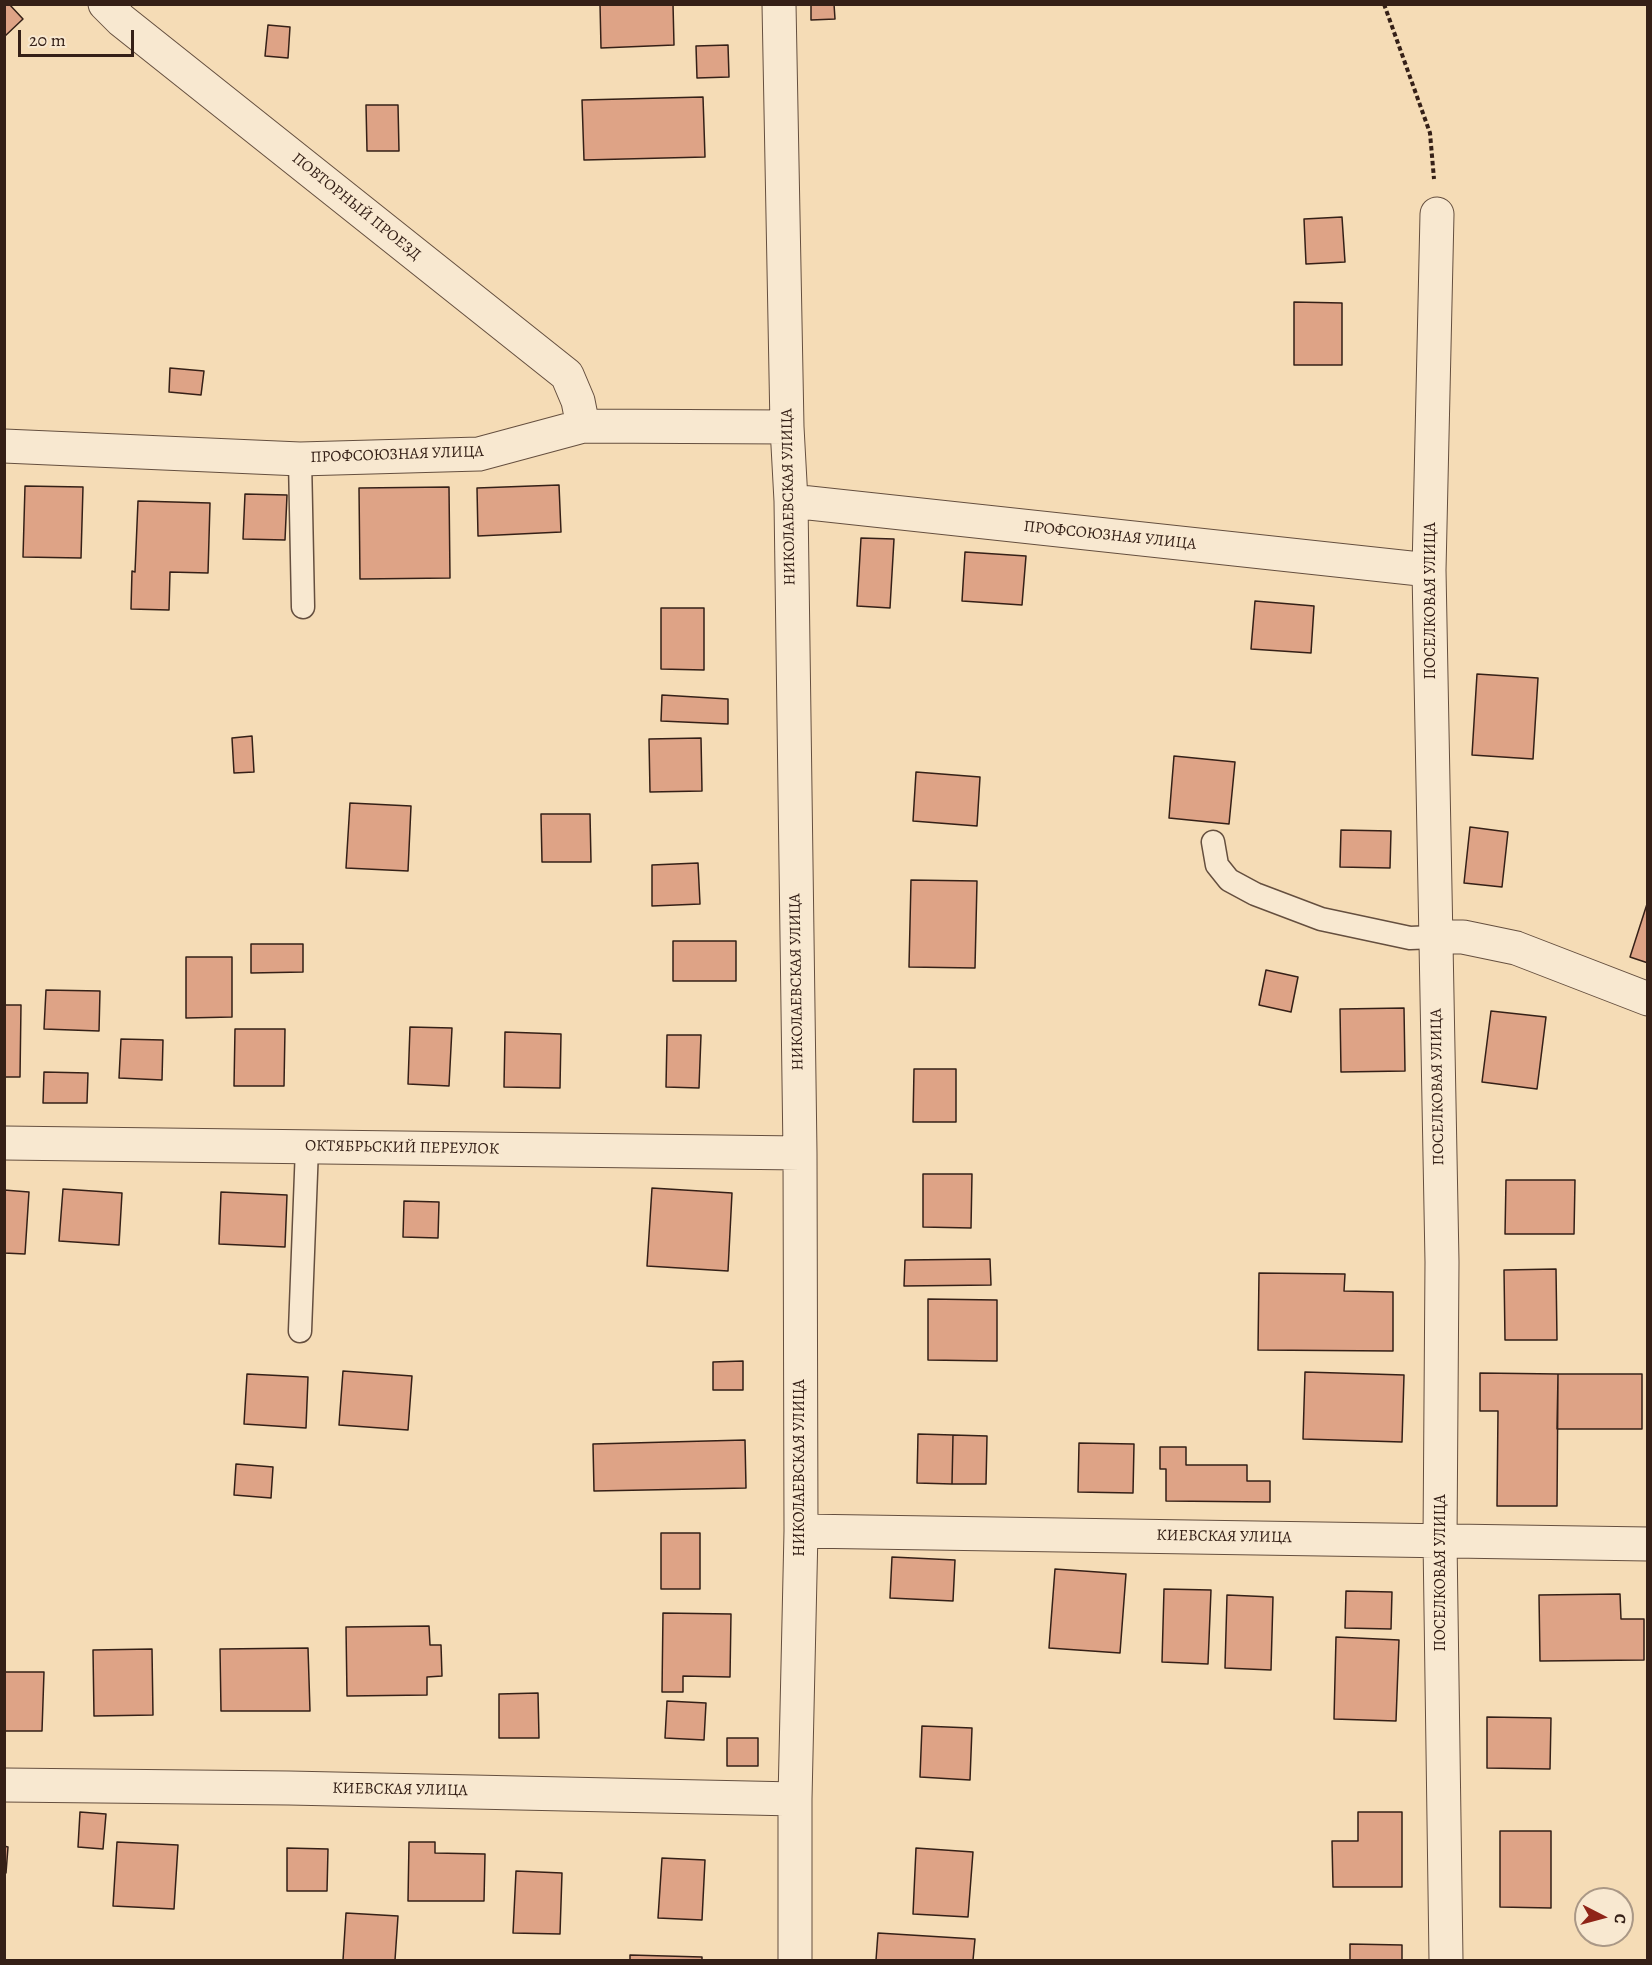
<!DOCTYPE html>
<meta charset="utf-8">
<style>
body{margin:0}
#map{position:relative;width:1652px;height:1965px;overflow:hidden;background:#f5dcb6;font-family:Alegreya,serif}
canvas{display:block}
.frame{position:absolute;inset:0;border:6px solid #352017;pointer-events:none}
.north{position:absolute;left:1574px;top:1887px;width:60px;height:60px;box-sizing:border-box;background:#f8e8d0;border:2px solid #aa9886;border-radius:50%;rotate:96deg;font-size:16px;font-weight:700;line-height:24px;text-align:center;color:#352017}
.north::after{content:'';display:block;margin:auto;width:21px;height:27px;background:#8f2418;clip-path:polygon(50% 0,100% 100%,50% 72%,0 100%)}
.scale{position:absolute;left:18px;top:30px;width:116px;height:27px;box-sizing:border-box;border:3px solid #352017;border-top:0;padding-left:8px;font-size:18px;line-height:21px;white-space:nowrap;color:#352017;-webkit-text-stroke:4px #f8e8d0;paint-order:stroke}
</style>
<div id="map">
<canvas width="1652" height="1965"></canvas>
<div class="frame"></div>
<div class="north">С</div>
<div class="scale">20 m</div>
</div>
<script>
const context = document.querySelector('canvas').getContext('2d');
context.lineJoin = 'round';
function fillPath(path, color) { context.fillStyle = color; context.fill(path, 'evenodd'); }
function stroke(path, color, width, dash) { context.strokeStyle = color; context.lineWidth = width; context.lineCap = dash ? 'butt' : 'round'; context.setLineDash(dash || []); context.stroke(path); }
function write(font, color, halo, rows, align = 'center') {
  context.font = font + ' Alegreya,serif'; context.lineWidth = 5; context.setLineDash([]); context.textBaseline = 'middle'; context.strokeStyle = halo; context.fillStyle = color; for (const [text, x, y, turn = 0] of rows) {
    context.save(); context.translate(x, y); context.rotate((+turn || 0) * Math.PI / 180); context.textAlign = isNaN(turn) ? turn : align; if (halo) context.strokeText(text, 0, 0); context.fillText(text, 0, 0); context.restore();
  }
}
const building = new Path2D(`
 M4 4H9L23 19 4 37Z
 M600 4H673L674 45 601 48Z
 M811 4H834L835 19 811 20Z
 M268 25 290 27 288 58 265 56Z
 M728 45 729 77 697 78 696 46Z
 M703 97 705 157 584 160 582 100Z
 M366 105H398L399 151H367Z
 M1342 217 1345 262 1306 264 1304 219Z
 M1294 302 1342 303V365H1294Z
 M170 368 204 371 201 395 169 392Z
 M559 485 561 532 478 536 477 488Z
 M25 486 83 487 81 558 23 557Z
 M449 487 450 578 360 579 359 488Z
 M245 494 287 495 285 540 243 539Z
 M138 501 210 503 208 573 170 572 169 610 131 609 132 571 135 572Z
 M861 538 894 539 890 608 857 606Z
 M965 552 1026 556 1022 605 962 601Z
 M1255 601 1314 606 1311 653 1251 649Z
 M661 608H704V670L661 669Z
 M1477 674 1538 678 1533 759 1472 755Z
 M662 695 728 699V724L661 721Z
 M252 736 254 772 234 773 232 738Z
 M701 738 702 791 650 792 649 739Z
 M1174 756 1235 762 1229 824 1169 818Z
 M916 772 980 777 977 826 913 821Z
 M350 803 411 806 408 871 346 868Z
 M541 814H590L591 862H542Z
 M1470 827 1508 832 1502 887 1464 883Z
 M1341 830 1391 831 1390 868 1340 867Z
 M698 863 700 904 652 906V865Z
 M911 880 977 881 975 968 909 967Z
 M1647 904H1648V963L1630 957Z
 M673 941H736V981H673Z
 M251 944H303V972L251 973Z
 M186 957H232V1017L186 1018Z
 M1266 970 1298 977 1291 1012 1259 1005Z
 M46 990 100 991 99 1031 44 1029Z
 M4 1005H21L20 1077H4Z
 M1404 1008 1405 1071 1341 1072 1340 1009Z
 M1491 1011 1546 1017 1537 1089 1482 1082Z
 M410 1027 452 1028 449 1086 408 1084Z
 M235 1029H285L284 1086H234Z
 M505 1032 561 1034 560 1088 504 1087Z
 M667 1035H701L699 1088 666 1087Z
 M121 1039 163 1040 162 1080 119 1078Z
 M914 1069H956V1122H913Z
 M44 1072 88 1073 87 1103H43Z
 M923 1174H972L971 1228 923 1227Z
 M1506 1180H1575L1574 1234H1505Z
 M652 1188 732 1193 728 1271 647 1266Z
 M63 1189 122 1193 119 1245 59 1241Z
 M4 1190 29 1192 25 1254 4 1253Z
 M221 1192 287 1195 285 1247 219 1244Z
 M404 1201 439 1202 438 1238 403 1237Z
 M990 1259 991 1285 904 1286 905 1260Z
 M1556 1269 1557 1340H1505L1504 1270Z
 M1259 1273 1345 1274 1344 1291 1393 1292V1351L1258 1350Z
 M928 1299 997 1300V1361L928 1360Z
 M743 1361V1390H713V1362Z
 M343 1371 412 1376 408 1430 339 1425Z
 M1305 1372 1404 1375 1402 1442 1303 1439Z
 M1480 1373 1558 1374 1557 1506H1497L1498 1411H1480Z
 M247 1374 308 1377 306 1428 244 1424Z
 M1558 1374H1642V1429H1557Z
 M918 1434 953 1435 952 1484 917 1483Z
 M953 1435 987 1436 986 1484H952Z
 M745 1440 746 1488 594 1491 593 1444Z
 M1079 1443 1134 1444 1133 1493 1078 1492Z
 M1160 1447H1186V1465H1247V1481H1270V1502L1166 1501V1469H1160Z
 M236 1464 273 1467 271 1498 234 1495Z
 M661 1533H700V1589H661Z
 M892 1557 955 1560 953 1601 890 1598Z
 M1055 1569 1126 1574 1120 1653 1049 1648Z
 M1164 1589 1211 1590 1208 1664 1162 1662Z
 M1346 1591 1392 1592 1391 1629 1345 1628Z
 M1620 1594 1621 1619H1644V1660L1540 1661 1539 1595Z
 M1227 1595 1273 1597 1271 1670 1225 1668Z
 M663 1613 731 1614 730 1677 683 1676V1692H662Z
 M429 1626 430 1645H441L442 1676 427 1677V1695L347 1696 346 1627Z
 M1336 1637 1399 1640 1396 1721 1334 1719Z
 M308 1648 310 1711H221L220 1649Z
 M152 1649 153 1715 94 1716 93 1650Z
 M4 1672H44L42 1731H4Z
 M538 1693 539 1738H499V1694Z
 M667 1701 706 1703 704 1740 665 1738Z
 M1487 1717 1551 1718 1550 1769 1487 1768Z
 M922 1726 972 1728 970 1780 920 1777Z
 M727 1738H758V1766H727Z
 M80 1812 106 1814 103 1849 78 1847Z
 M1358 1812H1402V1887H1333L1332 1841H1358Z
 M1500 1831H1551V1908L1500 1907Z
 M117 1842 178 1845 174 1909 113 1906Z
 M409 1842H435V1853L485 1854 484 1901H408Z
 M4 1846 8 1847 6 1873H4Z
 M287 1848 328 1849 327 1891H287Z
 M916 1848 973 1852 968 1917 913 1914Z
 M662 1858 705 1860 702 1920 658 1918Z
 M516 1871 562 1873 560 1934 513 1933Z
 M346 1913 398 1916 395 1960H343Z
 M878 1933 975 1939 973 1960H876Z
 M1350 1944 1402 1945V1960H1350Z
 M630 1955 702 1957V1960H630Z`);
fillPath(building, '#dea386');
stroke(building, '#352017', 1.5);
const service = new Path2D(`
 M300 459 303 607
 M1213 842 1217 865 1229 880 1255 894 1321 919 1410 938 1435 937
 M300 1331 307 1147`);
const minor = new Path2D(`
 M105 4 121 20 567 375 578 401 583 426
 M779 4 787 427 791 501 800 1153 801 1531 795 1799V1960
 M1437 214 1429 570 1442 1262 1440 1540 1446 1960
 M4 446 300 459 479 454 583 426 787 427
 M791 501 1429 570
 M1435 937H1463L1516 948 1648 999
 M4 1143 800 1153
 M801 1531 1648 1544
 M4 1785 289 1788 795 1799`);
stroke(service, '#654f3f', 25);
stroke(minor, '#654f3f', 35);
stroke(new Path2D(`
 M1384 4 1430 133 1434 179`), '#352017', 4, [4.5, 3]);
stroke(service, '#f8e8d0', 22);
stroke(minor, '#f8e8d0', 33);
write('16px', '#352017', '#f8e8d0', [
 ["ПОВТОРНЫЙ ПРОЕЗД",356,207,39],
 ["ПРОФСОЮЗНАЯ УЛИЦА",397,455,-2],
 ["НИКОЛАЕВСКАЯ УЛИЦА",789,497,-91],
 ["ПРОФСОЮЗНАЯ УЛИЦА",1110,536,6],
 ["ПОСЕЛКОВАЯ УЛИЦА",1431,601,-90],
 ["НИКОЛАЕВСКАЯ УЛИЦА",797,982,-91],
 ["ПОСЕЛКОВАЯ УЛИЦА",1438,1087,-91],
 ["ОКТЯБРЬСКИЙ ПЕРЕУЛОК",402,1148,1],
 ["НИКОЛАЕВСКАЯ УЛИЦА",800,1468,-90],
 ["КИЕВСКАЯ УЛИЦА",1224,1537,1],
 ["ПОСЕЛКОВАЯ УЛИЦА",1441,1573,-90],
 ["КИЕВСКАЯ УЛИЦА",400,1790,1]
]);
</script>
